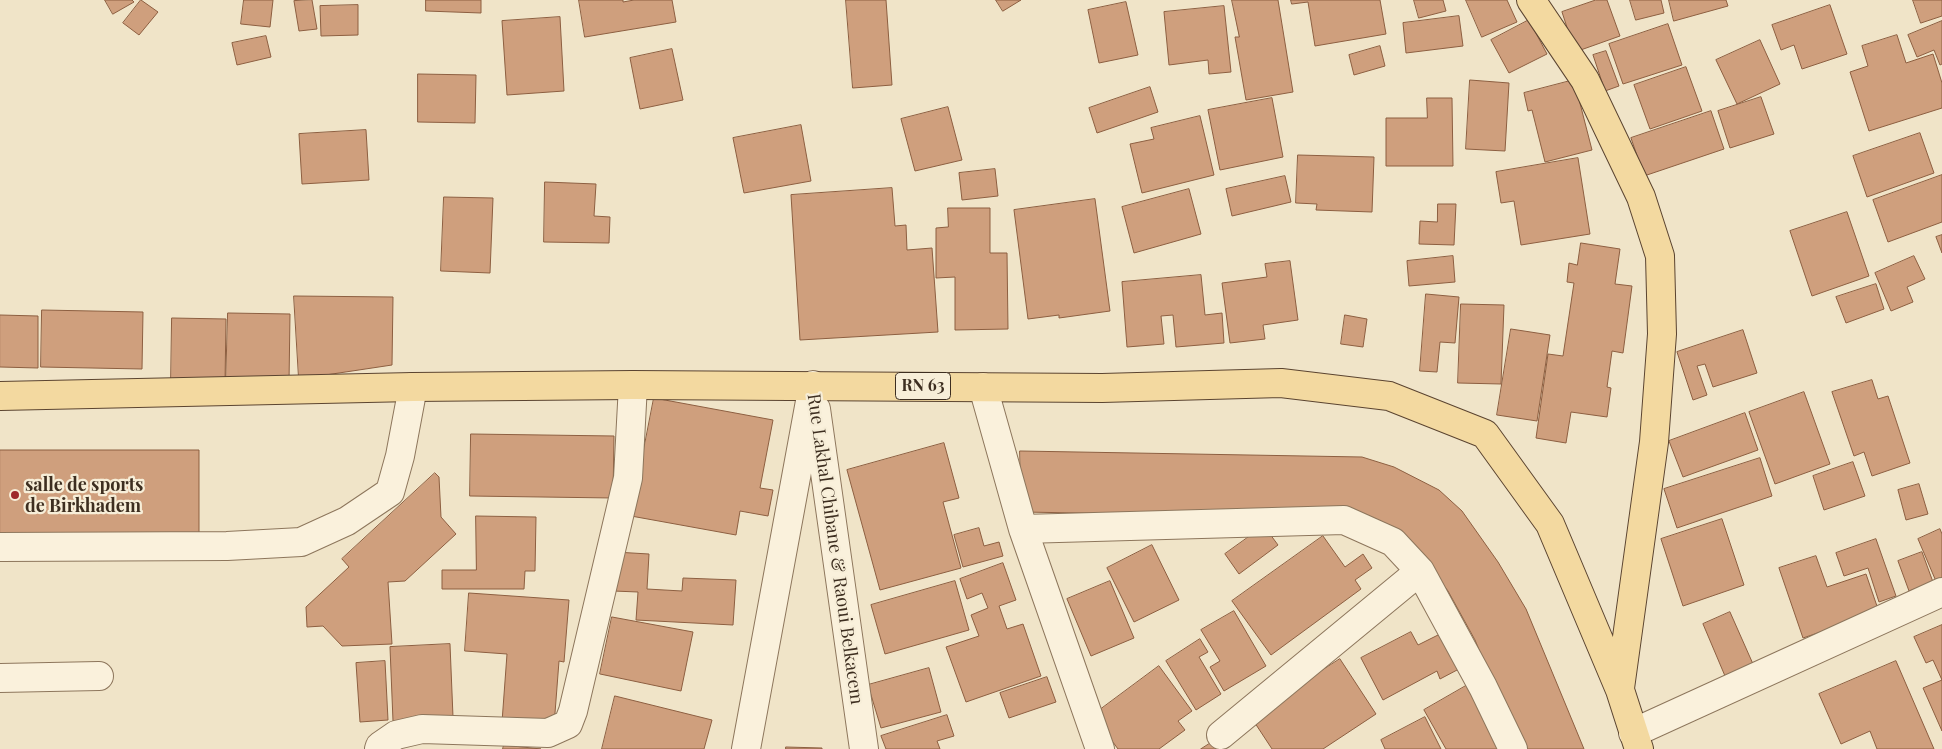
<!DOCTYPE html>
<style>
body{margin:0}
canvas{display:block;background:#f0e4c8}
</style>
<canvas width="1942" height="749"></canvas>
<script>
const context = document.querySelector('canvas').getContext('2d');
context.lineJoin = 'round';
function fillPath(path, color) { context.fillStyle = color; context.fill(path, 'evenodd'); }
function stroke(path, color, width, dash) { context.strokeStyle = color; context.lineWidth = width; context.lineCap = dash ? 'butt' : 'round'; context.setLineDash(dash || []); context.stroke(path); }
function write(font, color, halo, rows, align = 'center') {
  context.font = font + ' "Playfair Display",serif'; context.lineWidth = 4.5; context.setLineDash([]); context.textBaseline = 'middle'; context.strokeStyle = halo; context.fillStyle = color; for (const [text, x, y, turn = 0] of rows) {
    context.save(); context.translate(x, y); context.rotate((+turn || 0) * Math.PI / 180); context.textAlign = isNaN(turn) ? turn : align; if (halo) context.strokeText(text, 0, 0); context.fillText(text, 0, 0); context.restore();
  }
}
const building = new Path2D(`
 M105 0H132L134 2 113 14Z
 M141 0 158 12 139 35 123 23Z
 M244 0H273L270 27 241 24Z
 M312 0 317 29 299 31 294 1Z
 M426 0H481V13L426 11Z
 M579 0H623V2L634 0H672L676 22 585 37Z
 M846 0H886L892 85 853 88Z
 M996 0H1021L1003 11Z
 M1232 0H1278L1293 92 1246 100 1235 37H1239Z
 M1291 0H1380L1386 34 1315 46 1308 2 1292 4Z
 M1414 0H1443L1446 11 1419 18Z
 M1466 0H1507L1517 22 1482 37Z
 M1596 0H1607L1620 36 1575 52 1562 12Z
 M1630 0H1661L1664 13 1636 20Z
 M1669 0H1726L1728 6 1674 21Z
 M1913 0H1942V16L1921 23Z
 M1126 2 1138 55 1099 63 1088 10Z
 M358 5V35L321 36 320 6Z
 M1830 5 1847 54 1802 69 1794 45 1781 50 1772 25Z
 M1224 6 1231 72 1209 74 1208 60 1169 65 1164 12Z
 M1459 16 1463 46 1406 53 1403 23Z
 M560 17 564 91 507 95 502 21Z
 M1529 20 1547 54 1509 73 1491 40Z
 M1942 21V64L1940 65 1934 50 1917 57 1908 35Z
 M1668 24 1682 65 1623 84 1609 44Z
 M1897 35 1906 63 1933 54 1942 83V108L1869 131 1850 72 1868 66 1862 46Z
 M266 36 271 57 237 65 232 43Z
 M1760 40 1780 84 1737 104 1716 60Z
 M1380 46 1385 66 1354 75 1349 55Z
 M672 49 683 100 640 109 630 58Z
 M1606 51 1619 86 1605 91 1593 55Z
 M1686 67 1702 111 1650 129 1634 85Z
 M418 74 476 75 475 123 418 122Z
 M1470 80 1509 83 1505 151 1466 149Z
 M1574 80 1592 150 1545 162 1532 110 1528 111 1524 93Z
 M1150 87 1158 112 1097 133 1089 108Z
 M1761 97 1774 134 1730 148 1718 111Z
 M1272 98 1283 157 1220 170 1208 110Z
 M1427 98H1452L1453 166H1386V118H1427Z
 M948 107 962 160 915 171 901 119Z
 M1711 111 1724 149 1644 176 1631 138Z
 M1200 116 1214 175 1142 193 1130 144 1154 139 1151 128Z
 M801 125 811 181 744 193 733 138Z
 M366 130 369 180 302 184 299 134Z
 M1920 133 1934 173 1867 197 1853 156Z
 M1298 155 1374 157 1372 212 1316 210 1317 204 1296 203Z
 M1578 158 1590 234 1521 245 1514 201 1501 203 1496 172Z
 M995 169 998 196 962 200 959 173Z
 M1942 175V222L1888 242 1873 200Z
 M1285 176 1291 202 1232 216 1226 189Z
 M545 182 596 184 594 216 610 217 609 243 544 242Z
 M892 188 895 226 906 225 907 250 932 248 938 332 800 340 791 195Z
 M1189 189 1201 234 1134 253 1122 207Z
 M444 197 493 198 490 273 441 271Z
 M1095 199 1110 311 1059 318V315L1028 319 1014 210Z
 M1438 204H1456L1454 245 1419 244 1420 221 1437 222Z
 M948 208H990V253H1007L1008 329 955 330V277L936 278V228L948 227Z
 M1847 212 1869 276 1812 296 1790 231Z
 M1942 235V253L1936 237Z
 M1581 243 1620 249 1615 284 1632 286 1623 353 1612 351 1607 387 1611 388 1607 417 1571 412 1566 443 1536 438 1548 354 1563 356 1574 283 1567 282 1569 263 1577 265Z
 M1453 256 1455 282 1409 286 1407 261Z
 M1914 256 1925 279 1907 287 1913 302 1891 311 1875 273Z
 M1290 261 1298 320 1263 325 1265 339 1230 343 1222 283 1267 277 1265 264Z
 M1201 275 1205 315 1222 313 1224 343 1176 347 1173 315 1161 316 1164 344 1127 347 1122 282Z
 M1876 284 1884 309 1846 323 1836 297Z
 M1426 294 1459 297 1455 343 1440 342 1437 372 1420 371Z
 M294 296 393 297 392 365 299 379Z
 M1461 304 1504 305 1501 384 1458 383Z
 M42 310 143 312 142 369 41 367Z
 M228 313 290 314 289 383 226 382Z
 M0 315 38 316V368L0 367Z
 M1345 315 1367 319 1363 347 1341 344Z
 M172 318 226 319 225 383 171 382Z
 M1511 329 1550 335 1537 421 1497 415Z
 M1743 330 1757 373 1713 387 1705 364 1697 366 1707 395 1693 400 1677 352Z
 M1872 380 1878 399 1888 396 1910 463 1872 476 1864 452 1854 456 1832 392Z
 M1804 392 1830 464 1775 484 1749 412Z
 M654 398 773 420 760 488 773 490 768 516 740 511 736 535 631 516Z
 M1745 413 1758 450 1683 477 1669 441Z
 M471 434 614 436 613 498 470 496Z
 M944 443 959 498 943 502 961 568 880 590 847 470Z
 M0 450H199V533H0Z
 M1020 451 1362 457 1394 467 1439 490 1462 511 1498 562 1526 609 1584 749H1520L1475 640 1448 591 1414 547 1367 518 1022 512Z
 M1760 458 1772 496 1677 528 1664 489Z
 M1853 462 1865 496 1824 510 1813 476Z
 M435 473 439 477 441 517 456 534 405 581 388 582 392 644 342 646 323 626 307 627 306 607 349 567 342 559Z
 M1919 484 1928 514 1906 520 1898 490Z
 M476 516 536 517 535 571H525L524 589H442V570H476Z
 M1722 519 1744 585 1683 606 1661 539Z
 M1264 526 1278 545 1239 574 1225 554Z
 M979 528 984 546 999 542 1003 556 963 567 954 535Z
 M1940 529 1942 534V584L1938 586 1918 539Z
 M1323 536 1345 567 1363 554 1372 568 1355 580 1361 589 1271 655 1232 601Z
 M1876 539 1896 596 1879 602 1868 568 1844 576 1836 553Z
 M1152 545 1179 600 1134 622 1107 568Z
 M615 552 649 554 647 589 682 591 683 578 736 580 733 625 636 620 638 592 613 591Z
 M1922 552 1933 582 1909 591 1898 561Z
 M1816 556 1827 587 1866 574 1879 612 1803 638 1779 568Z
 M1003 563 1016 600 999 606 1007 629 1023 624 1041 676 966 702 946 647 979 636 971 615 988 608 982 593 967 599 960 579Z
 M955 581 969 630 885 654 871 605Z
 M1110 581 1134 638 1091 656 1067 599Z
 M469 593 569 600 564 662 559 661 554 726 502 722 507 654 465 651Z
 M1234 611 1266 666 1224 691 1210 667 1220 661 1201 630Z
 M1730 612 1753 664 1725 676 1703 624Z
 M612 617 693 632 681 691 600 674Z
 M1942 625V731L1923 688 1942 680 1933 660 1926 663 1914 637Z
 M1411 632 1418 645 1440 634 1459 669 1440 679 1437 671 1383 700 1361 658Z
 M1200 639 1208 652 1199 657 1221 694 1196 710 1166 661Z
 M450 644 453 717 393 721 390 647Z
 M1340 659 1376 714 1323 749H1272L1251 717Z
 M385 661 388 720 360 722 356 663Z
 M1896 661 1934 749H1877L1870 731 1841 744 1819 694Z
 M1159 666 1192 711 1178 721 1185 730 1159 749H1118L1093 715Z
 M929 668 941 712 881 728 868 685Z
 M1047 677 1056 702 1009 718 1000 693Z
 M1471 683 1505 749H1446L1424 710Z
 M615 696 712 720 704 749H602Z
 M947 715 954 736 937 741 940 749H886L881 736Z
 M1425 717 1441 749H1385L1381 740Z
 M1214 741 1219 749H1201Z
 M504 745 541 749H503Z
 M786 747 822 748V749H786Z`);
fillPath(building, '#cf9f7d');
stroke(building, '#8d5f41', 1);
const minor = new Path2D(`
 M983 387 1023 529 1100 749
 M816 409 864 749
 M1023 529 1344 520 1393 542 1420 571 1483 687 1513 749
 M0 547 227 546 301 542 347 521 390 492 400 456 413 387
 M0 678 99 676
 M1633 733 1942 592
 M1221 735 1420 571
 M379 749 380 746 396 735 422 729 548 733 568 724 573 711 628 478 633 385
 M746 749 813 385`);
const major = new Path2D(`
 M1531 0 1585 80 1641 197 1660 256 1662 334 1654 442 1620 688
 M0 396 413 387 633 385 1102 388 1281 383 1389 396 1485 434 1550 524 1620 690 1639 749`);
stroke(minor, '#8d765c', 30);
stroke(major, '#5b4430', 30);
stroke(minor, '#faf1dc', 28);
stroke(major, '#f3d9a0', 28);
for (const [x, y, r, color] of [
 [15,495,5,"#9e2a2b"]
]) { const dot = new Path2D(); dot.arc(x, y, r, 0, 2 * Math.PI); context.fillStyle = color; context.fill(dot); stroke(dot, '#f7eed8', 2); }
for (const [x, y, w] of [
 [923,386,55]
]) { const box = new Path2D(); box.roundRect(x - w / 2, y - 13.5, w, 27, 4); context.fillStyle = '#f7eed8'; context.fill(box); stroke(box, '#3d2e20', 1); }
write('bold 16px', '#3d2e20', null, [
 ["RN 63",923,386]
]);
write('bold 18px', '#3d2e20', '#f7eed8', [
 ["salle de sports",25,485],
 ["de Birkhadem",25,506]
], 'left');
write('18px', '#3d2e20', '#f7eed8', [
 ["Rue Lakhal Chibane & Raoui Belkacem",835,549,82]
]);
</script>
